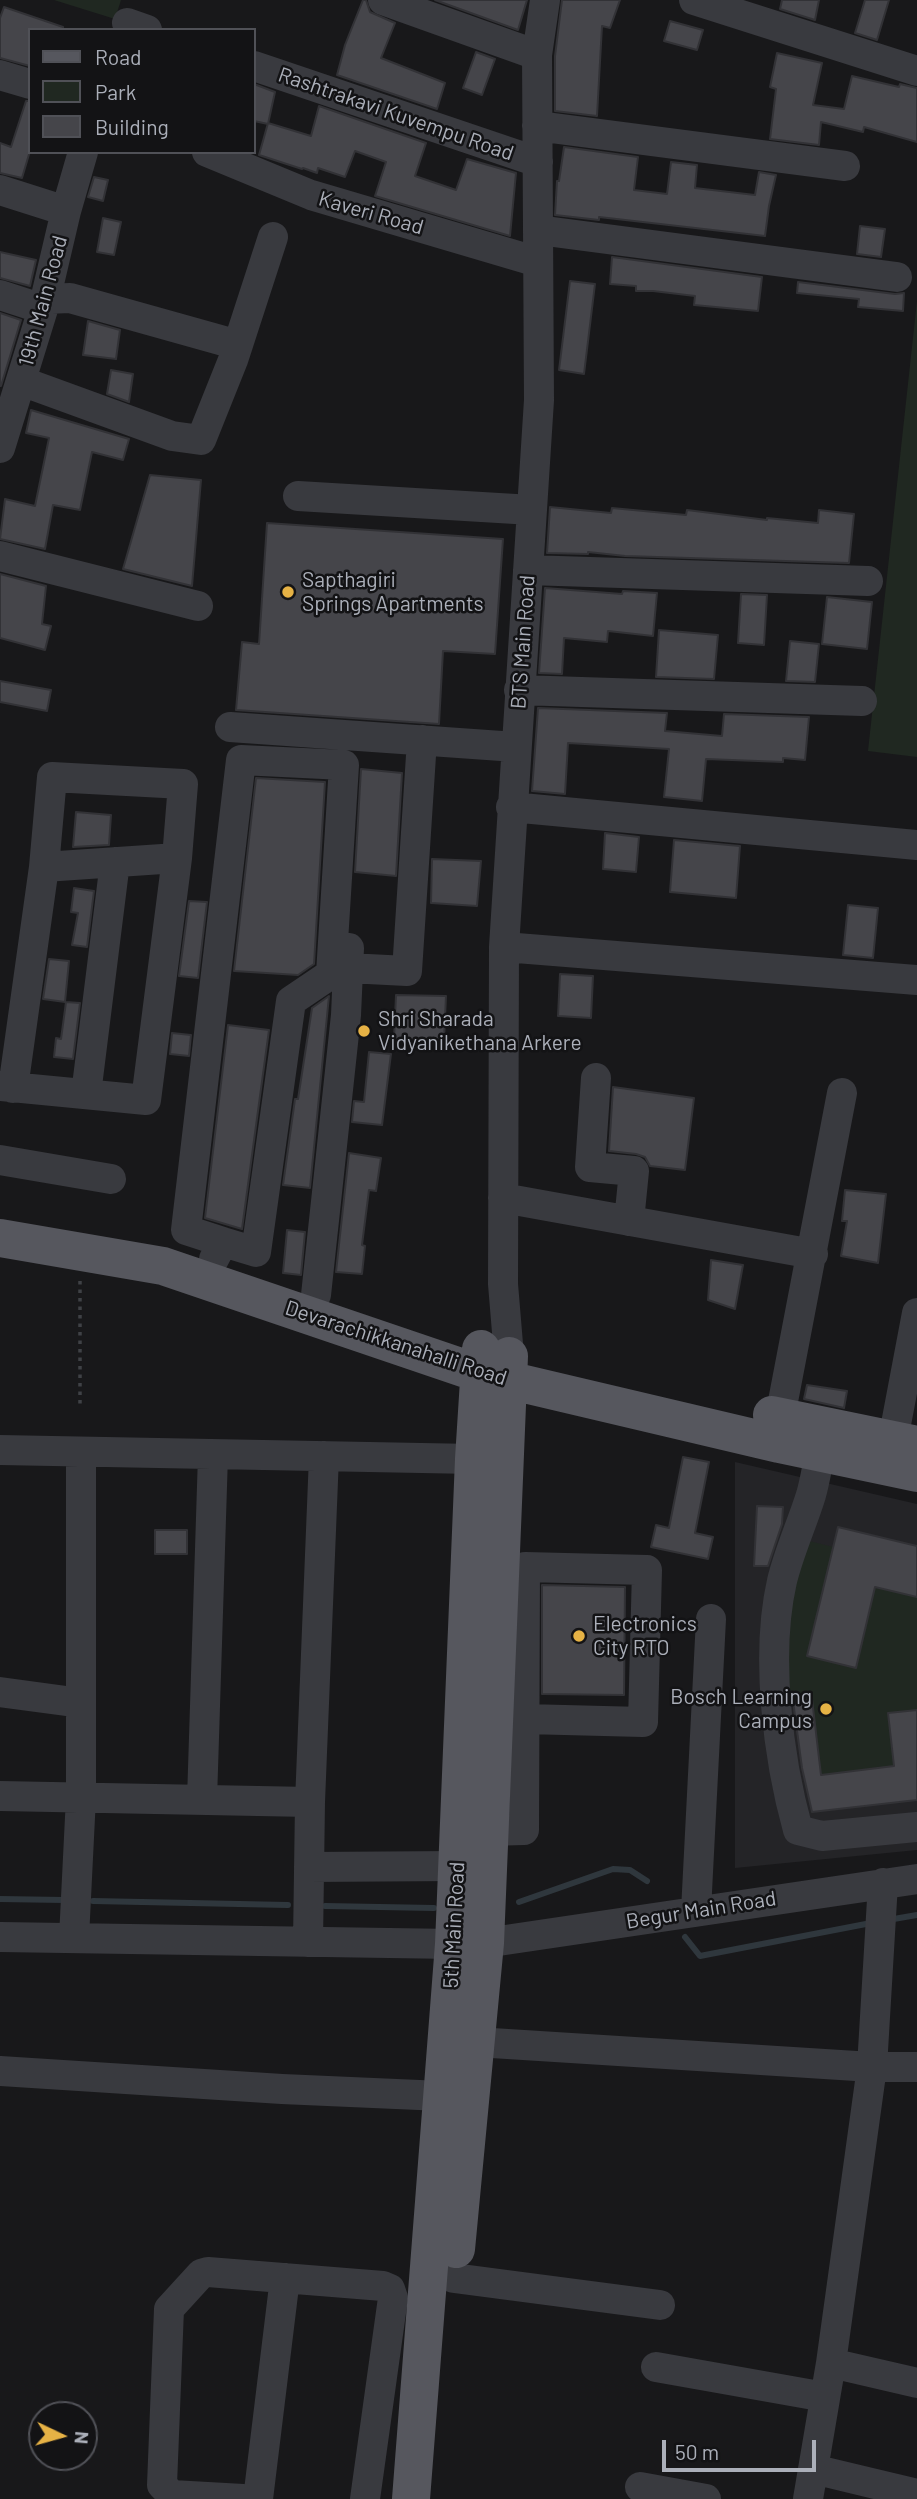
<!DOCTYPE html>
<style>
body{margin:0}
#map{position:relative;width:917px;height:2499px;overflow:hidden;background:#18181a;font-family:Barlow,sans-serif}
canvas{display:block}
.legend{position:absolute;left:28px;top:28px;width:228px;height:126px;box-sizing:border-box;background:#131315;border:2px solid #505157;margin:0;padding:9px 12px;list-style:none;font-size:21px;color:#abafb9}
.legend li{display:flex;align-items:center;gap:14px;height:35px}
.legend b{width:35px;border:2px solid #505157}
.north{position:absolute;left:28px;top:2401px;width:70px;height:70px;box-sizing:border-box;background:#131315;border:2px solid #505157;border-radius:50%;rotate:95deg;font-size:19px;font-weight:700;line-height:28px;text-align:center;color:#abafb9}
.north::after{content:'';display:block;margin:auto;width:24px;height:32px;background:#e6b245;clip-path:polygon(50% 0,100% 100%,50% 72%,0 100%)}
.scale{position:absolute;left:662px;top:2440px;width:154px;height:32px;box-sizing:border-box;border:4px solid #abafb9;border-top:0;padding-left:9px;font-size:21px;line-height:24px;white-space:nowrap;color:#abafb9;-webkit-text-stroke:5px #131315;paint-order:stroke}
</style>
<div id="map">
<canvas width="917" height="2499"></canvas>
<ul class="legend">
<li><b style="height:9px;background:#56575e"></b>Road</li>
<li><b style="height:19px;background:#202821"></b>Park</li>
<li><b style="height:19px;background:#45454a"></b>Building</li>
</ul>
<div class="north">N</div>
<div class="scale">50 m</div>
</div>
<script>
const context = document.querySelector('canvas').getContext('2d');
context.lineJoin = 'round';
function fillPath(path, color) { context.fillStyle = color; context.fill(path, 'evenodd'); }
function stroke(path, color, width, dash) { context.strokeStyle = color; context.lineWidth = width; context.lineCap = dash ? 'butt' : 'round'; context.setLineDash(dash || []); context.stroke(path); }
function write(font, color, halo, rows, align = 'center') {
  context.font = font + ' Barlow,sans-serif'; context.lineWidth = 5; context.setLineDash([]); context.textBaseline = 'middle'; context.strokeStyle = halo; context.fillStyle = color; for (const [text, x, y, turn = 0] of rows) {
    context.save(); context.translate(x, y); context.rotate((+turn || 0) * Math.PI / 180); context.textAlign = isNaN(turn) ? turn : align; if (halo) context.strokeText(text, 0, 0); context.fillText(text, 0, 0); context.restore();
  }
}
fillPath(new Path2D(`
 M735 1462 917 1504V1850L735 1868Z`), '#242427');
fillPath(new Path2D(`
 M54 0H121L115 19Z
 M917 301V757L868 751Z
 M805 1540 833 1547 808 1656 856 1667 875 1587 917 1597V1710L888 1713 894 1766 821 1775 812 1699 788 1702 779 1650Z`), '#202821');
stroke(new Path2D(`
 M0 1899 64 1900
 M93 1901 288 1905
 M519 1902 613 1869 630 1870 647 1881
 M325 1906 434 1908
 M888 1920 917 1915
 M685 1937 700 1956 871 1923`), '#2f373d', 6);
const building = new Path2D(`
 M363 0H366L370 12 395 23 381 58 445 83 437 109 337 75 345 45Z
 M435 0H527L518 30Z
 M562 0H620L610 28 602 26 597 116 555 111V56Z
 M782 0H819L815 20 780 9Z
 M865 0H889L877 40 855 33Z
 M4 7 63 27V30H30V66L0 58V18Z
 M670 21 703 30 697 50 664 41Z
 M476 52 495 59 482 95 463 88Z
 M777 53 822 63 813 105 844 109 852 76 899 87 900 84 917 88V142L864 127 863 132 821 122 819 145 770 139 776 89 770 87Z
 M254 84 275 92 268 124 254 121Z
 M26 101H30V151L22 178 0 173V143L11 147Z
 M319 106 426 143 415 176 456 190 467 159 516 173 510 236 375 196 386 162 355 151 345 177 318 168 317 173 303 168 302 169 259 155 268 123 311 136Z
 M564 147 638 157 634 190 667 194 671 162 697 165 695 188 755 195 759 172 776 175 769 206 765 236 599 217V220L555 215 557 181H559Z
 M94 177 108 180 103 201 88 197Z
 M103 218 121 222 114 255 97 252Z
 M860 226 885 229 881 257 857 254Z
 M0 252 36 260 30 286 0 278Z
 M612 257 762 277 758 311 694 305 695 296 653 291H636V286L610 284Z
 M570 281 595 284 584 374 559 370Z
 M798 282 895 294 904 293 903 311 858 307 859 299 797 293Z
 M0 313 21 320 1 386H0Z
 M88 321 120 330 116 359 83 355Z
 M111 370 133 374 129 402 107 394Z
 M31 410 129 439 123 460 92 452 80 510 53 505 45 549 0 539 5 499 35 506 49 438 26 433Z
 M150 475 201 480 192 586 123 569Z
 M550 507 611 513 612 508 686 515 687 510 767 520V518L818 523 819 510 854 514 849 563 625 556 588 552V554L547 553Z
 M267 523 503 539 495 654 443 651 439 724 236 710 242 642 259 644Z
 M0 574 46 586 42 624 51 626 45 650 0 638Z
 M545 588 622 594 623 591 657 593 653 636 608 631 607 642 564 638 562 674 539 673Z
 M741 594 767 595 764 645 738 643Z
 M827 597 872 602 867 649 822 644Z
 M659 630 718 635 714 679 656 677Z
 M790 641 819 644 815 682 786 681Z
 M0 681 51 690 47 711 0 702Z
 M538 708 667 713 665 731 722 736 724 714 809 717 805 760 783 758V762L706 759 702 801 664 797 669 749 568 743 565 794 532 791Z
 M361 769 402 773 396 876 355 872Z
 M256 778 325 782 314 964 298 975 234 971Z
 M76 812 111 815 109 845 73 847Z
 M605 833 639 837 636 872 603 869Z
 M674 840 740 846 736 898 670 892Z
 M432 859 481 861 477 906 431 903Z
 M74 888 94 891 87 947 72 945 78 913 71 912Z
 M189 901 207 902 198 978 179 976Z
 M848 905 878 908 873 958 843 955Z
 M49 959 69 961 65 1002 43 999Z
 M560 974 593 976 591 1018 558 1016Z
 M396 995 446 996 444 1041 394 1039Z
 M329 996 310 1188 283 1185 295 1099H298L312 1008Z
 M66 1002 80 1003 73 1059 54 1057 56 1038 61 1039Z
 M228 1025 269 1030 242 1229 205 1218Z
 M172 1033 191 1035 189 1056 170 1054Z
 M369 1052 391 1054 382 1125 352 1122 354 1101 364 1102Z
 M613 1087 694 1098 685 1170 650 1166 645 1157 636 1154 609 1151Z
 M349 1153 381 1158 376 1191 369 1190 362 1245 365 1246 362 1274 336 1272Z
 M845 1190 886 1194 878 1263 841 1256 847 1221H842Z
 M287 1230 305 1232 301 1275 283 1273Z
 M711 1260 743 1265 735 1309 708 1300Z
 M807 1385 847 1391 844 1408 804 1399Z
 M683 1457 709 1462 695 1533 713 1537 708 1559 651 1547 656 1525 669 1528Z
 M757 1506 783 1507 782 1524 768 1566H754Z
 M838 1527 917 1546V1597L875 1587 856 1668 807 1656Z
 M155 1530H187V1554H155Z
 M542 1585 625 1587 624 1695 542 1694Z
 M812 1699 821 1775 894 1766 888 1713 917 1710V1800L812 1812 802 1768 793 1701Z`);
fillPath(building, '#45454a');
stroke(building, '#323236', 2);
stroke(new Path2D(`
 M80 1281V1405`), '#3f4146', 3.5, [3.5, 5]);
stroke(new Path2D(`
 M383 0 537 55
 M694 0 917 71
 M127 23 147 30
 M254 66 538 162
 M0 75 30 84
 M537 126 845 166
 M207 152 311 195 538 262
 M0 190 66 211
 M538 230 897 277
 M0 295 43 309
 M46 299 70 298 238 345
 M21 381 172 436 201 440 233 360 273 237
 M0 448 43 309 66 211 83 152
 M298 496 532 510
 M0 556 198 606
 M528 570 868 581
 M519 690 862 701
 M230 727 516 747
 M511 807 917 845
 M44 867 177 858
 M504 947 917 980
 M348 968 407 971 422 740
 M596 1078 590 1167 634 1171 629 1221
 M0 1086 146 1100 177 858 183 784 52 777 44 867 13 1088
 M86 1094 115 862
 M0 1160 111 1179
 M503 1198 813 1254
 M214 1259 223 1242 186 1230 241 760 344 765 331 974 291 1001 256 1252 223 1242
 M316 1295 346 1015 349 948
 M509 1356 503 1284 504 947 539 400 537 55 545 0
 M780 1417 842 1093
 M893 1440 917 1313
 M0 1450 474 1459
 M820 1453C817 1467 815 1481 811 1495 802 1524 789 1552 782 1581 765 1655 778 1758 798 1830L822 1836 917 1827
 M0 1692 81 1703
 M0 1796 310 1802
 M202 1800 213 1455
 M488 1831 524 1830 525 1567 647 1570 643 1722 525 1719
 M309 1867 457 1866
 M696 1911 711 1619
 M0 1937 454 1944 485 1943 917 1879
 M74 1938 81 1797V1452
 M308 1942 310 1802 324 1456
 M476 2042 872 2067H917
 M0 2071 282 2089 442 2096
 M454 2278 660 2305
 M831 2363 917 2383
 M656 2367 825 2397
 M813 2469 917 2494
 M640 2487 706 2499
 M243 2499 172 2495 162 2485 169 2309 201 2274 208 2272 383 2286 390 2289 393 2298 365 2499
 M258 2499 285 2278
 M808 2499 831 2363 872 2067 883 1883`), '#393a3f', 30);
stroke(new Path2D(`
 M0 1238 163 1266 478 1373 779 1444 917 1473
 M772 1415 917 1445
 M456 2249 485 1943 509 1356
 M411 2499 454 1944 474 1459 481 1349`), '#56575e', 38);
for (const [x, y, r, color] of [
 [288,592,7,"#e6b245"],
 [364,1031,7,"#e6b245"],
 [579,1636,7,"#e6b245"],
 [826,1709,7,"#e6b245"]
]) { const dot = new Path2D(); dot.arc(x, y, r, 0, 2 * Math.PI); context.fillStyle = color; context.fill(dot); stroke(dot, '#131315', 2.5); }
write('21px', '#abafb9', '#131315', [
 ["Rashtrakavi Kuvempu Road",396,114,19],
 ["Kaveri Road",371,213,16],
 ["19th Main Road",43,301,-75],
 ["BTS Main Road",523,642,-86],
 ["Devarachikkanahalli Road",396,1343,18],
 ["Begur Main Road",701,1910,-9],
 ["5th Main Road",454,1925,-87]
]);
write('21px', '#abafb9', '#131315', [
 ["Sapthagiri",302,580],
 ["Springs Apartments",302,604],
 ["Shri Sharada",378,1019],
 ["Vidyanikethana Arkere",378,1043],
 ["Electronics",593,1624],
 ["City RTO",593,1648],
 ["Bosch Learning",812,1697,"right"],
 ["Campus",812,1721,"right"]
], 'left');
</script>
